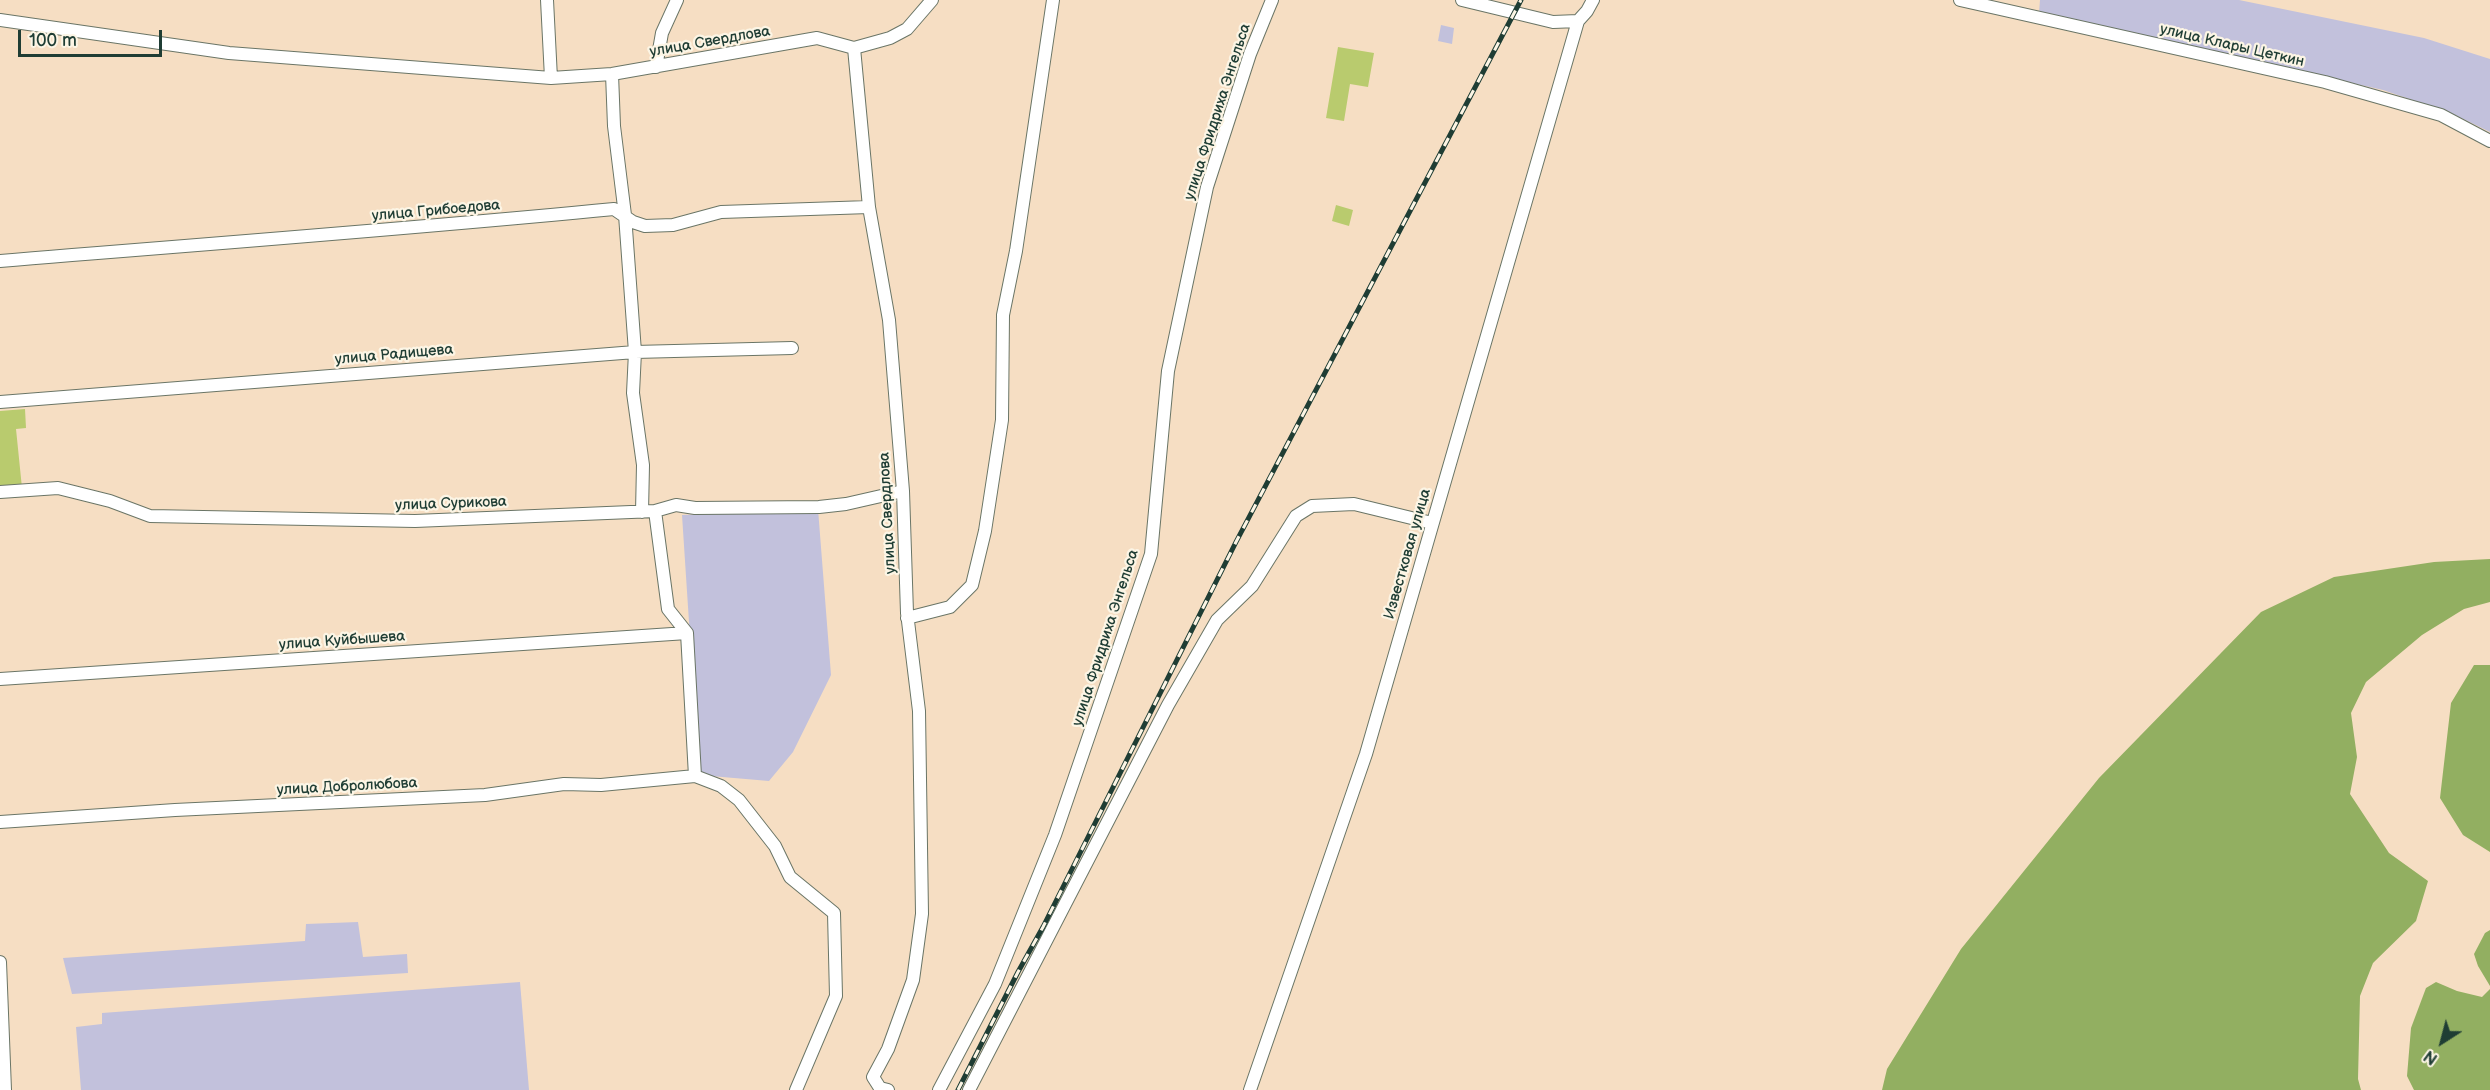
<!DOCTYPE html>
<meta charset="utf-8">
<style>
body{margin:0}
#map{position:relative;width:2490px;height:1090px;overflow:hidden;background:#f6dec3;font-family:"Balsamiq Sans",sans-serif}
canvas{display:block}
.north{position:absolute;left:2412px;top:1012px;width:60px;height:60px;-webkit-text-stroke:4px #fcf5e5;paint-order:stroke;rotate:216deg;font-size:16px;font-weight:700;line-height:24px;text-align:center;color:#1f3d34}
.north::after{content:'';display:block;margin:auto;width:21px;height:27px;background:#1f3d34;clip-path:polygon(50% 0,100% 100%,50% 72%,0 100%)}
.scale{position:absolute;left:18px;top:30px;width:144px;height:27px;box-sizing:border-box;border:3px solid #1f3d34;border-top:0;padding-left:8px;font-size:18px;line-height:21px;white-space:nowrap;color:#1f3d34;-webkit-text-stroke:4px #fcf5e5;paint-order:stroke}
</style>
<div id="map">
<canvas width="2490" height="1090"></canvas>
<div class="north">N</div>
<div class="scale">100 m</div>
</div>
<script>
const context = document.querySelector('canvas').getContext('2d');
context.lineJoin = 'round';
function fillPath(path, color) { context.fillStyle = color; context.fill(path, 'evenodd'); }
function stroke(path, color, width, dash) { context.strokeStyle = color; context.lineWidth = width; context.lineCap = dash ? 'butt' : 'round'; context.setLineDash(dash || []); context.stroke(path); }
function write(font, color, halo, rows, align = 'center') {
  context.font = font + ' "Balsamiq Sans",sans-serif'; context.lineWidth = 4.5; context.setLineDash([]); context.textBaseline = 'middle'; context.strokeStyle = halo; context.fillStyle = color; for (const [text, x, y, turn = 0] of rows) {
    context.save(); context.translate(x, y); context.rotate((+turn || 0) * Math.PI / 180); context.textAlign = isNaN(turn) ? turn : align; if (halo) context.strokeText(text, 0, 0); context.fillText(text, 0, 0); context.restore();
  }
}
fillPath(new Path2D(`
 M2040 0H2239L2424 38 2490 59V132L2453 114 2383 90 2039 13Z
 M1441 25 1454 28 1452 44 1438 41Z
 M818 509 831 675 793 752 769 781 699 775 682 515Z
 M358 922 363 957 407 954 408 973 72 994 63 958 305 941 306 924Z
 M520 982 529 1090H81L76 1027 102 1024V1013Z`), '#c2c1dc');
fillPath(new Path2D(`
 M1338 47 1374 53 1368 87 1350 84 1344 121 1326 118Z
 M1336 205 1353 210 1349 226 1332 221Z
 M25 409 26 428 16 429 22 488 0 490V411Z`), '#b9cb6e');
fillPath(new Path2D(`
 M2490 559V602L2464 609 2422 635 2366 682 2351 713 2357 757 2350 794 2389 853 2428 881 2416 921 2373 963 2360 996 2358 1079 2361 1090H1882L1887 1069 1961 949 2099 778 2261 612 2334 577 2434 562Z
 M2474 665H2490V852L2463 835 2440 798 2451 703Z
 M2490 930V986L2478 966 2474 954 2485 933Z
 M2436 982 2457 991 2482 997 2490 989V1090H2414L2407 1076 2411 1028 2426 988Z`), '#92af61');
const minor = new Path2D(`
 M547 0 551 78
 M1462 0 1553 22 1578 21 1587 11 1593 0
 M1960 0 2325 82 2441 115 2490 141
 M0 20 229 53 551 78 612 74 817 38 854 48
 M854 48 869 207 889 320 903 491 907 613 919 711 922 914 913 980 888 1049 873 1077 880 1088 888 1090
 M854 48 890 38 907 29 932 0
 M656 67 662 33 677 0
 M612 74 614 126 625 215 635 352 633 393 643 465 642 512
 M0 261C205 244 409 229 614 209L633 222 645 226 673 225 721 212 869 207
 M0 402 635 352 792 348
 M0 492 58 488 110 501 150 516 415 521 655 511 676 505 695 508 819 507 846 504 903 491
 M655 511 668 609 687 633 695 776
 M907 618 950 607 972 585 985 531 1002 420 1003 315 1016 251 1053 0
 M0 679 687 633
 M0 822 175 810 485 795 564 784 601 785 695 776 721 786 739 800 775 846 790 877 834 913 836 996 796 1090
 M0 962 5 1090
 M939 1090 995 984 1055 835 1151 554 1168 371 1207 187 1250 54 1272 0
 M969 1090 1168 705 1217 620 1252 586 1296 516 1312 506 1354 504 1432 523
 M1250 1090 1366 754 1578 21`);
stroke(minor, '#6a7566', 14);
stroke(minor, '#fff', 12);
const rail = new Path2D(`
 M958 1090 1018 972 1043 927 1236 542 1521 0`);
stroke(rail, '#1f3d34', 5);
stroke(rail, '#fcf5e5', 3, [9]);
write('15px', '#1f3d34', '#fcf5e5', [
 ["улица Свердлова",710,42,-10],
 ["улица Клары Цеткин",2232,46,13],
 ["улица Фридриха Энгельса",1218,112,-72],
 ["улица Грибоедова",436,211,-5],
 ["улица Радищева",394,355,-5],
 ["улица Сурикова",451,504,-2],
 ["улица Свердлова",888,513,-93],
 ["Известковая улица",1408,554,-74],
 ["улица Фридриха Энгельса",1106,638,-72],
 ["улица Куйбышева",342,641,-4],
 ["улица Добролюбова",347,787,-3]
]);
</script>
